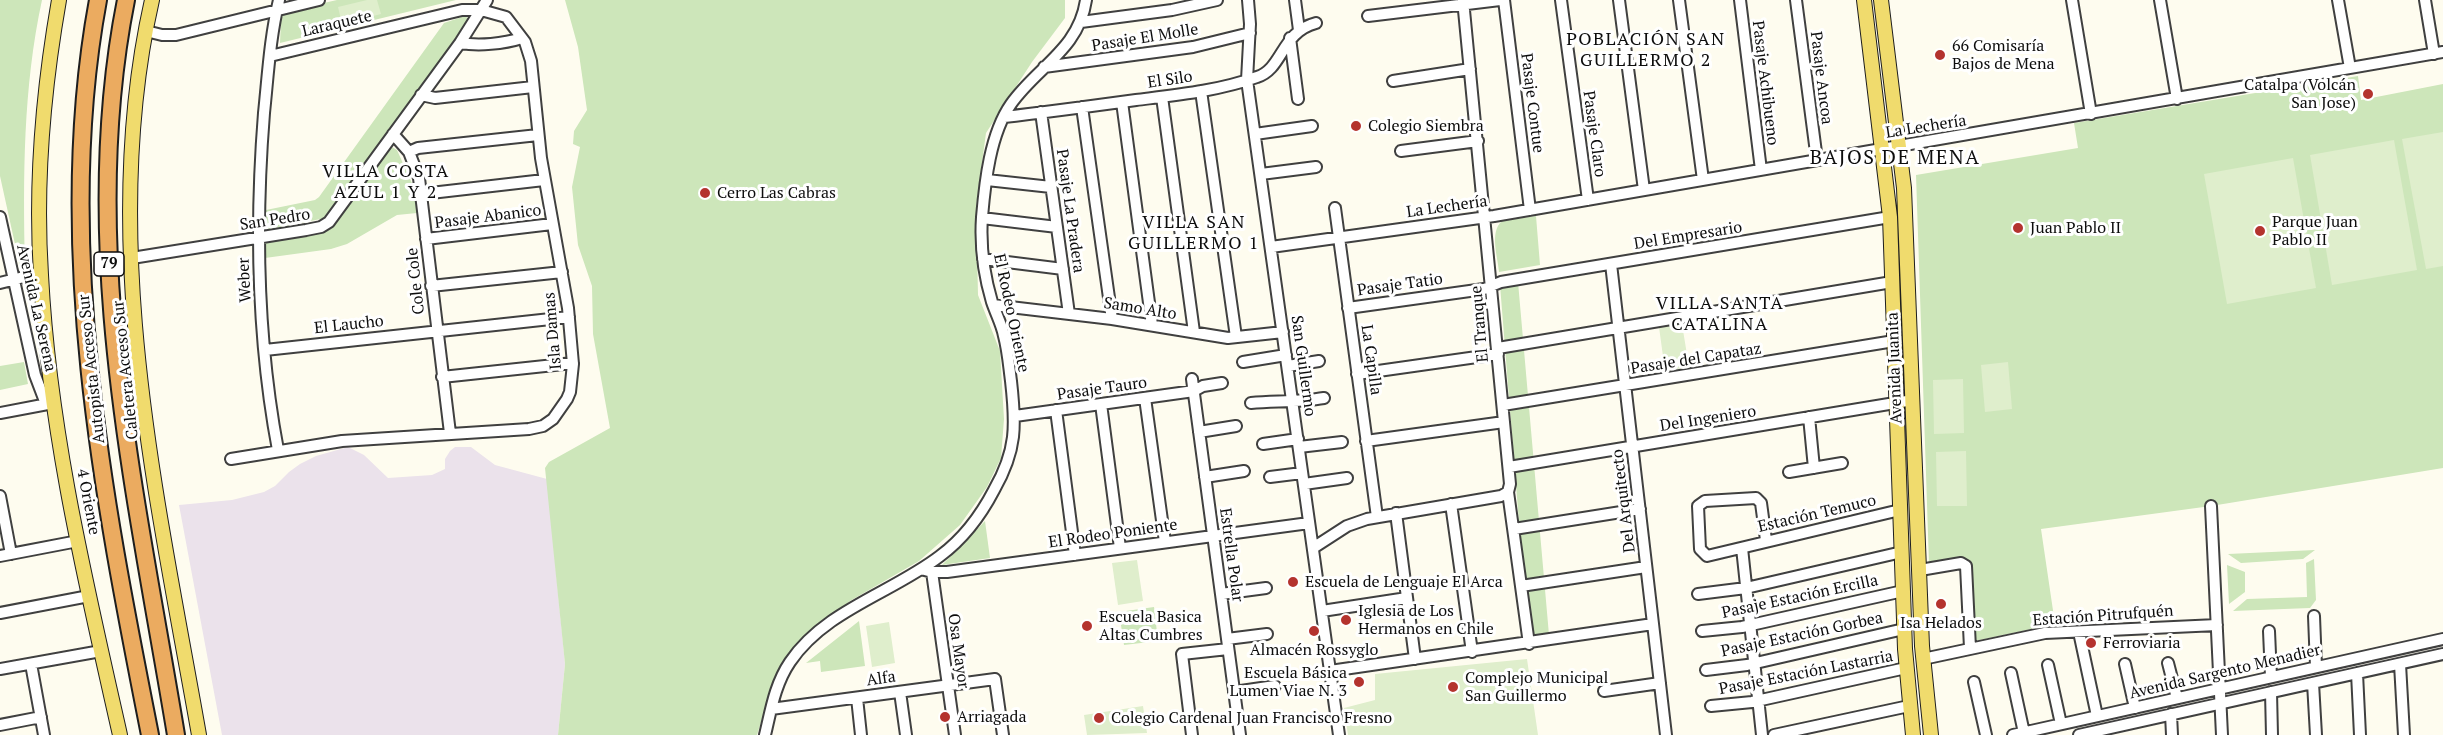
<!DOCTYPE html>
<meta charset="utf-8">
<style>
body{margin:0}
canvas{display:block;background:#fefcef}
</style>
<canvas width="2443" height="735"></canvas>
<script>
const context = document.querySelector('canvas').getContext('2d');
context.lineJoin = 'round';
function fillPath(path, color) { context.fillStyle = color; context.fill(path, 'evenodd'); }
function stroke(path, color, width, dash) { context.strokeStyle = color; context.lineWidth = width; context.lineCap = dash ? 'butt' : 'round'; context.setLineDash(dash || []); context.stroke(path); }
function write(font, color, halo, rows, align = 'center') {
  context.font = font + ' "PT Serif",serif'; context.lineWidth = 6; context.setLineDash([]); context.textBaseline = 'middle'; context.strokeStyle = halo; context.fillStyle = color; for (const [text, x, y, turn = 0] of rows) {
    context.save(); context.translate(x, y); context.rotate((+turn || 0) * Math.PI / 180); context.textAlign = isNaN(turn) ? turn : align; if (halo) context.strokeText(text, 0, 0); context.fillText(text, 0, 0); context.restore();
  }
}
fillPath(new Path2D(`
 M348 447 364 455 388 478 432 475 445 469V459L450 451 455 447H471L495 465 547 479 565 664 558 735H222L179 505 232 500 264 492 275 486 289 472 300 464 316 456Z`), '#ebe2eb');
fillPath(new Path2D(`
 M0 0H42C23 88 23 177 25 267H20L0 176Z
 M337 0H456L280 43 281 20 284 12Z
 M565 0H1065V18L1032 62 986 133 976 207 978 295 1000 351 1004 419 1001 458 987 487 960 525 919 561 850 601 790 651 769 696 757 735H558L565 664 545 468 549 462 610 428 593 334 592 286 578 245 572 187 580 147 573 144 574 131 587 110 578 47Z
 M465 16 469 19 455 40 326 218 269 229 265 227 266 210 315 200 319 197 444 23Z
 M2358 76 2361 100 2443 84V468L2211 506 2041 529 2055 624 1975 641 1971 561 1929 564 1916 175 2078 148 2074 123Z
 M392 147 397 150 415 190 417 213 397 215 347 244 331 249 265 258 262 243 265 241 324 232 336 223Z
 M1536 216 1540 265 1499 272C1498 257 1489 232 1502 221Z
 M1518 282 1549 635 1533 637 1520 535 1500 285Z
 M24 362 28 384 0 390V366Z
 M985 521 990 558 942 565Z
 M2315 550 2303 559 2241 563 2228 554Z
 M2314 559 2316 600 2310 608 2233 611 2247 599 2307 597 2306 563Z
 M2227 565 2245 572V592L2229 604Z
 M1154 607 1158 641 1124 645 1119 612Z
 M859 621 865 666 821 672 820 661 806 663Z`), '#cde6ba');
fillPath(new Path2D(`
 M367 0H377L381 14 342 24 338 7Z
 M2443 132V266L2426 269 2402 139Z
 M2394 140 2417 270 2332 285 2310 155Z
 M2293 158 2316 288 2227 304 2204 174Z
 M1682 324 1689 367 1665 371 1659 327Z
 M2008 362 2012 409 1985 412 1981 365Z
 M1963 379 1964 433 1934 434 1933 380Z
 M1966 451 1967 506H1937L1936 452Z
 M1137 560 1143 601 1118 605 1112 563Z
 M889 622 895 663 872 667 866 626Z
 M1527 659 1538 735H1348L1344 708 1375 700V674Z
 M1143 706 1147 733 1087 735 1084 715Z`), '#dfeecc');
const minor = new Path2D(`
 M1248 0 1250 24 1247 80 1339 735
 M1295 0 1299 30
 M1463 0 1510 484 1508 492 1529 644
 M1504 0 1530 210
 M1561 0 1588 200
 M1619 0 1644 190
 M1679 0 1703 180
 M1740 0 1761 170
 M1796 0 1817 160
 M2072 0 2091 114
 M2160 0 2177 99
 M2338 0 2350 68
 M2425 0 2434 54
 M1368 16 1500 0
 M1081 22 1172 10 1217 0
 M146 31 162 35H176L319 0
 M1290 38 1298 99
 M460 43C479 46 503 44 522 38
 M1044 67 1193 47 1250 33
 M1393 81 1470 69
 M1201 91 1236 337
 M421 95 435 98 533 87
 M1162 97 1194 332
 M1122 102 1152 325
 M1082 107 1112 319
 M1041 112 1069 314
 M1004 117C1048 112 1092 106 1136 100 1176 95 1218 91 1257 77 1283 69 1281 32 1316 23
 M393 134 409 152 419 178 450 433
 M1255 134 1312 126
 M1401 151 1478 141
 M409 152 418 148 538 135
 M1261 174 1316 167
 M987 180 1051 187
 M422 194 544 180
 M1335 208 1377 517
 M0 217 35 375 46 404
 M982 218 1057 227
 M426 239 552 224
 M1271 247 1494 216 2443 52
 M132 258 306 230 321 227 329 222 460 43 487 0
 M983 259 1063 269
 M1611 264 1666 735
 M0 283 40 273
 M431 286 562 272
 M993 305 1112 319 1228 338 1283 332
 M1348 308 1484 289 1501 282 1890 217
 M1498 348 1892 282
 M265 350 569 317
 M1243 362 1286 355
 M1288 366 1319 361
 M1357 374 1498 354
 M442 377 573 363
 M1192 379 1240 735
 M1145 398 1165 542
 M1251 403C1276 401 1300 402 1324 398
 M1101 404 1120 548
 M1503 405 1894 341
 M1056 410 1075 555
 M0 413 53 403
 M1015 416 1194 391 1203 386 1222 383
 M1809 417 1814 468
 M1199 432 1236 426
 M1366 441 1504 422
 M1263 444 1298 439
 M1299 447 1342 442
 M278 450C257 339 255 226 264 113 268 75 270 37 279 0
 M231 459 342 441 529 429 543 426 553 419 567 399 570 392 573 364 568 308 541 158 531 61 525 42 506 17 481 10H462L270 56
 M1509 467 1913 400
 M1789 472 1842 463
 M1205 477 1244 471
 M1270 477 1302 473
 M1304 484 1347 478
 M0 496 11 554
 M1451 504 1472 652
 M2211 506 2222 735
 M1396 513 1415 659
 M1514 529 1640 509
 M1766 540 1761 503 1756 498 1705 501 1698 506 1700 549 1707 556 1900 510
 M1313 548 1347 526 1367 519 1501 496 1508 492
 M1742 548 1762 735
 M0 556 78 541
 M921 569 932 572H947L1309 523
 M1920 570 1961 563 1966 566 1970 648
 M932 572 955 735
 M1521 586 1646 567
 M1221 594 1266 588
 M1698 594 1746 588 1902 552
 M1322 611 1407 598
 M0 613 89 596
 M2314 616 2316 667
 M1702 631 1742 627 1903 591
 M2269 631 2271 677
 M2079 632 2097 716
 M1227 639 1267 634
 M1923 659 2045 633 2217 625
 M2168 663 2177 698
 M31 664 44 735
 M2125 664 2135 708
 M2400 664 2404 735
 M2048 665 2061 724
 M0 669 101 651
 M1706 670 1747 665 1904 629
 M1330 671 1653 624
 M2011 673 2024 733
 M2357 673 2360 735
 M1974 682 1986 735
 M2313 683 2316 735
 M1604 691 1660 683
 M900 692 906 735
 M1234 692 1275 686
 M2271 692 2272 735
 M857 698 861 735
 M1711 706 1752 702 1906 668
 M771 709 995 679 1003 735
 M2171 714 2172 735
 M0 725 41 717
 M765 735C771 710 775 684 790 662 825 610 892 593 940 556 963 539 981 515 994 490 1017 450 1016 425 1011 381 1009 366 1008 351 1004 336 1002 325 996 314 992 302 984 275 980 246 982 217 985 182 990 134 1011 104 1037 67 1079 49 1086 0
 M1192 735 1182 654 1228 649
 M1774 735 1909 706
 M2013 735 2443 639
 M2079 735 2443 654`);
const major = new Path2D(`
 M59 0C43 91 35 183 41 275 49 430 86 584 120 735
 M152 0C97 242 157 496 199 735
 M1864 0 1890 217 1905 649 1913 735
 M1881 0 1904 188 1922 646 1931 735`);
const highway = new Path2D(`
 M98 0C53 242 103 497 150 735
 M126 0C77 245 136 493 176 735`);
stroke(minor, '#404040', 14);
stroke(major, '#1e1e1e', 16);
stroke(highway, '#1e1e1e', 20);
stroke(minor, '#fff', 10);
stroke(major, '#f0db6d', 14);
stroke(highway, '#ebab60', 16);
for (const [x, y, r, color] of [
 [1940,55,6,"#b4332e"],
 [2368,94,6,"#b4332e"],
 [1356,126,6,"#b4332e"],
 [705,193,6,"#b4332e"],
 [2018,228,6,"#b4332e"],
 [2260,231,6,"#b4332e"],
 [1293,582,6,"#b4332e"],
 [1941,604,6,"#b4332e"],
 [1346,620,6,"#b4332e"],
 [1087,626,6,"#b4332e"],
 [1314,631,6,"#b4332e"],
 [2091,643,6,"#b4332e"],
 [1359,682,6,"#b4332e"],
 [1453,687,6,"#b4332e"],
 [945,717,6,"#b4332e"],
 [1099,718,6,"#b4332e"]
]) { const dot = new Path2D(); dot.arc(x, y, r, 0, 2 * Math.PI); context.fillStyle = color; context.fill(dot); stroke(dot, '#fff', 2); }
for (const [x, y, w] of [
 [109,264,30]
]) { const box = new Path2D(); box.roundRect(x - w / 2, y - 12, w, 24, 4.5); context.fillStyle = '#fff'; context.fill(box); stroke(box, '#0d0d0d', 1.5); }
write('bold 15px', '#0d0d0d', null, [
 ["79",109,264]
]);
write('16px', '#0d0d0d', '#fff', [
 ["Laraquete",337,24,-13],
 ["Pasaje El Molle",1145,38,-9],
 ["Pasaje Ancoa",1821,78,83],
 ["El Silo",1170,80,-8],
 ["Pasaje Achibueno",1765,83,83],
 ["Pasaje Contue",1532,103,83],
 ["La Lechería",1926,127,-9],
 ["Pasaje Claro",1594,134,82],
 ["La Lechería",1447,207,-8],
 ["Pasaje La Pradera",1070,211,82],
 ["Pasaje Abanico",488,217,-7],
 ["San Pedro",275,220,-9],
 ["Del Empresario",1688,236,-9],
 ["Weber",245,280,-93],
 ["Cole Cole",416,281,-96],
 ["Pasaje Tatio",1400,285,-8],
 ["Avenida La Serena",36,308,77],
 ["Samo Alto",1140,309,9],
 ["El Rodeo Oriente",1011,313,78],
 ["El Tranque",1480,324,-95],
 ["El Laucho",349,325,-6],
 ["Isla Damas",553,331,-95],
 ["Pasaje del Capataz",1696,359,-9],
 ["La Capilla",1371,360,82],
 ["San Guillermo",1303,366,82],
 ["Avenida Juanita",1895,368,-92],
 ["Autopista Acceso Sur",92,369,-96],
 ["Caletera Acceso Sur",126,370,-96],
 ["Pasaje Tauro",1102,389,-8],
 ["Del Ingeniero",1708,419,-9],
 ["Del Arquitecto",1624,501,-97],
 ["4 Oriente",88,502,79],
 ["Estación Temuco",1817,514,-13],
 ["El Rodeo Poniente",1113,534,-8],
 ["Estrella Polar",1231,555,82],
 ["Pasaje Estación Ercilla",1800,597,-12],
 ["Estación Pitrufquén",2103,616,-4],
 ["Pasaje Estación Gorbea",1802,635,-12],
 ["Osa Mayor",958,651,82],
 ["Avenida Sargento Menadier",2225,672,-13],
 ["Pasaje Estación Lastarria",1806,673,-11],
 ["Alfa",881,679,-8]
]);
write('16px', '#0d0d0d', '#fff', [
 ["66 Comisaría",1952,46],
 ["Bajos de Mena",1952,64],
 ["Catalpa (Volcán",2356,85,"right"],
 ["San Jose)",2356,103,"right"],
 ["Colegio Siembra",1368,126],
 ["Cerro Las Cabras",717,193],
 ["Parque Juan",2272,222],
 ["Pablo II",2272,240],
 ["Juan Pablo II",2030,228],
 ["Escuela de Lenguaje El Arca",1305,582],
 ["Iglesia de Los",1358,611],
 ["Hermanos en Chile",1358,629],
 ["Escuela Basica",1099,617],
 ["Altas Cumbres",1099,635],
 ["Isa Helados",1941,623,"center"],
 ["Ferroviaria",2103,643],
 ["Almacén Rossyglo",1314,650,"center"],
 ["Escuela Básica",1347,673,"right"],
 ["Lumen Viae N. 3",1347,691,"right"],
 ["Complejo Municipal",1465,678],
 ["San Guillermo",1465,696],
 ["Arriagada",957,717],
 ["Colegio Cardenal Juan Francisco Fresno",1111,718]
], 'left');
context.letterSpacing = '1.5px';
write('18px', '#0d0d0d', '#fff', [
 ["POBLACIÓN SAN",1646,40],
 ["GUILLERMO 2",1646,61],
 ["VILLA COSTA",386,172],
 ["AZUL 1 Y 2",386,193],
 ["VILLA SAN",1194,223],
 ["GUILLERMO 1",1194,244],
 ["VILLA SANTA",1720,304],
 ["CATALINA",1720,325]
]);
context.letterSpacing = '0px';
context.letterSpacing = '1.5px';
write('20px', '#0d0d0d', '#fff', [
 ["BAJOS DE MENA",1895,158]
]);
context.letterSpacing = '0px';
</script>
